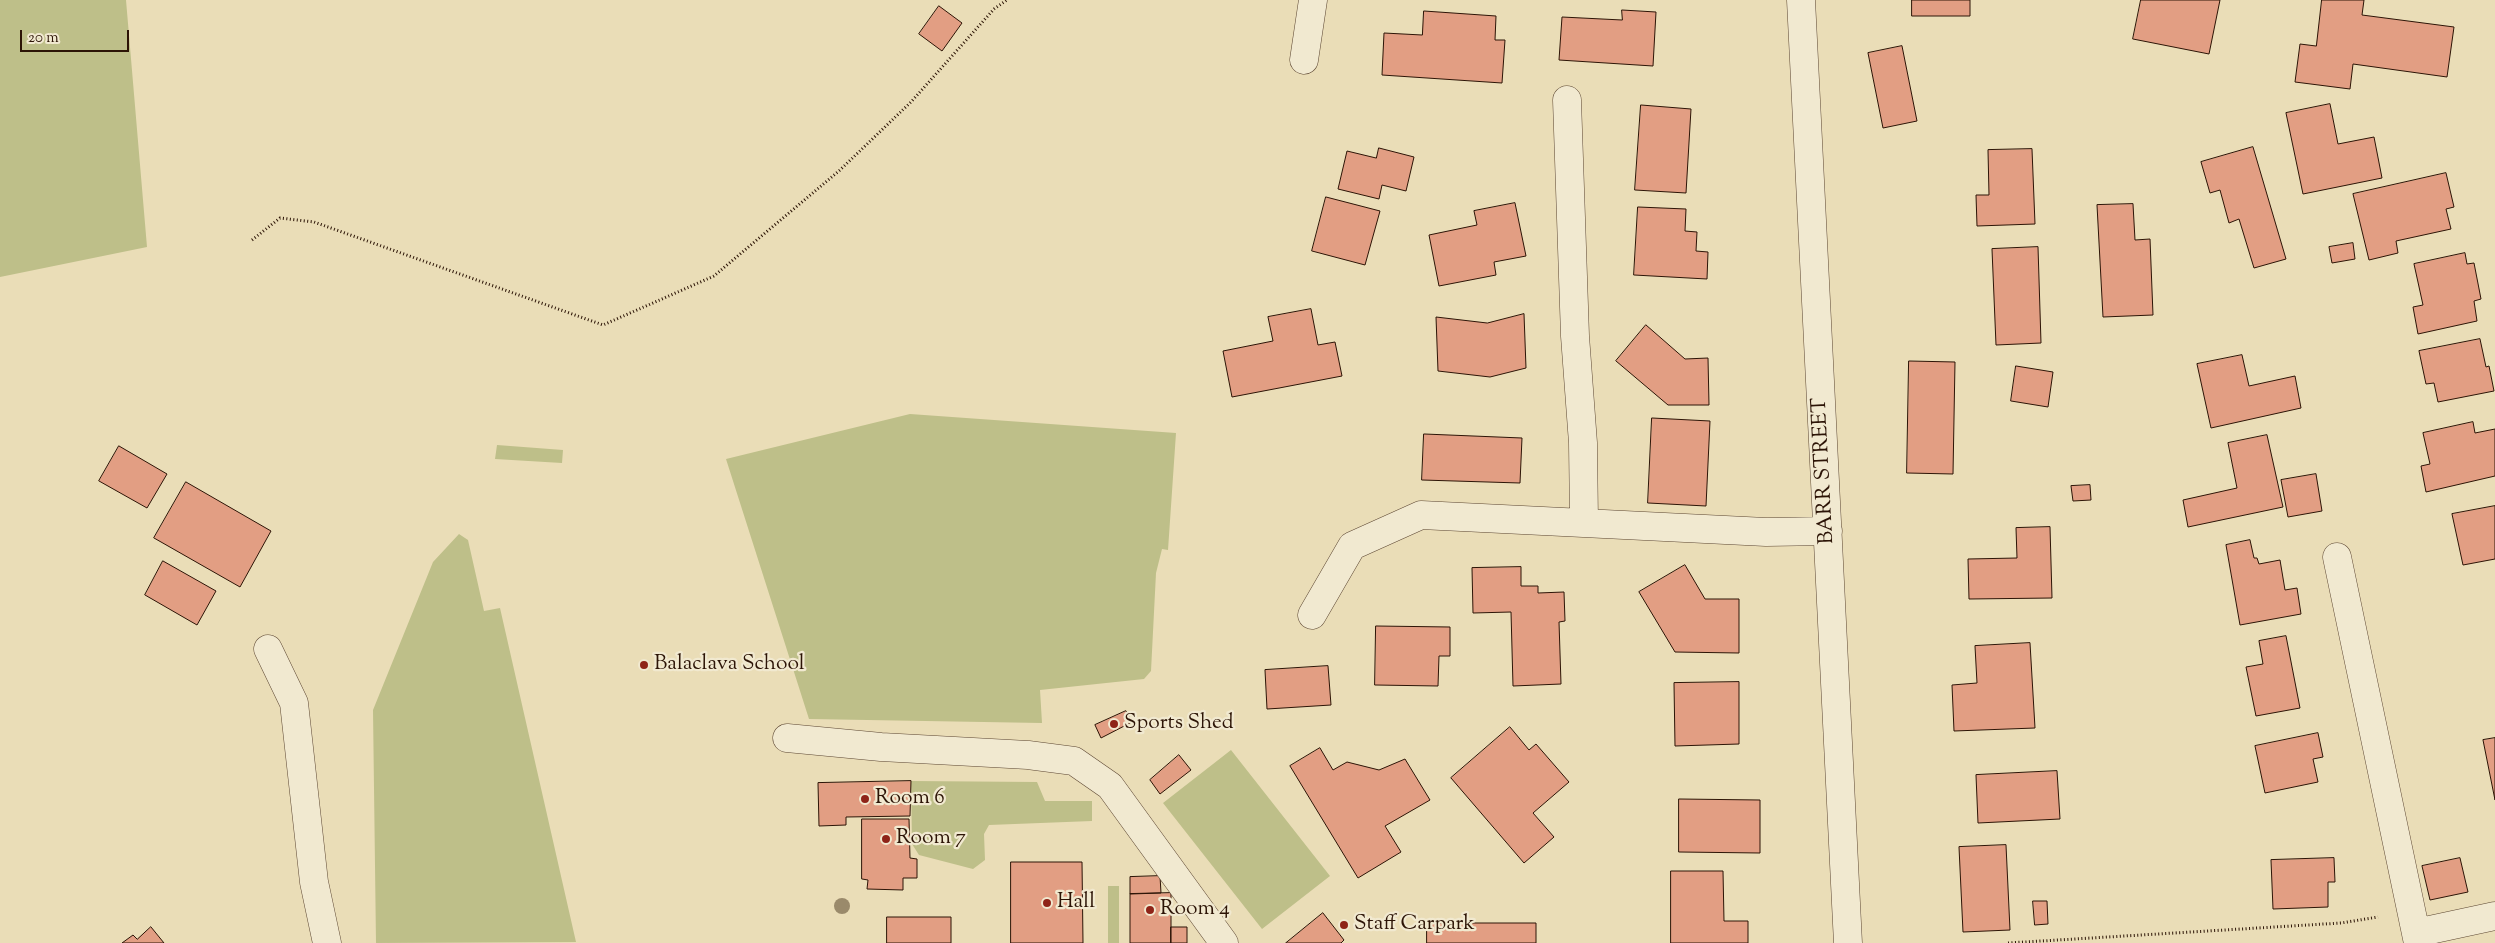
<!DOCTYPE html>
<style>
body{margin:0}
#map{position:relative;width:2495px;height:943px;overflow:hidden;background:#eaddb7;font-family:"Sorts Mill Goudy",serif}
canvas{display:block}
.scale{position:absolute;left:20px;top:30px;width:109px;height:22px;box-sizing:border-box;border:2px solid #2c1406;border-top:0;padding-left:6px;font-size:15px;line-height:18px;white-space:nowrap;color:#2c1406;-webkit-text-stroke:4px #f1e9d0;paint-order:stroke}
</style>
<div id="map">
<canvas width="2495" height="943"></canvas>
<div class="scale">20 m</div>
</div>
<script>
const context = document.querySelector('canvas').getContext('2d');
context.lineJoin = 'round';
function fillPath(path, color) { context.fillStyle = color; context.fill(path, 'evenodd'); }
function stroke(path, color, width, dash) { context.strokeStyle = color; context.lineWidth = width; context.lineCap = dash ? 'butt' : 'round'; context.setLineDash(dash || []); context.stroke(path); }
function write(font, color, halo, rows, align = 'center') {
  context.font = font + ' "Sorts Mill Goudy",serif'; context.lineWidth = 4.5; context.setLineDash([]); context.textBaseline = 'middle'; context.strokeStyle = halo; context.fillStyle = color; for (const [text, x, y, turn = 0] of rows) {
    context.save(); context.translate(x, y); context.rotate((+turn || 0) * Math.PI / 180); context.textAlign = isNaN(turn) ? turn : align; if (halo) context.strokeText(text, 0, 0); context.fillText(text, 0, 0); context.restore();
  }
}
fillPath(new Path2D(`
 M0 0H126L147 247 0 277Z
 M910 414 1176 433 1168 550 1162 549 1156 573 1151 671 1144 679 1040 690 1042 723 809 719 726 459Z
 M497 445 563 450 562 463 495 459Z
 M459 534 468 540 484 611 500 608 576 942 376 943 373 710 433 562Z
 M1231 750 1330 876 1262 929 1163 803Z
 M911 781 1037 782 1045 801H1092V821L989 825 984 834 985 860 973 869 919 855 912 844Z
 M1108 886H1119V943H1108Z`), '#bebf89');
const building = new Path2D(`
 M1912 0H1970V16H1912Z
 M2141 0H2220L2209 54 2133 39Z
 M2322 0H2364L2362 15 2454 27 2447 77 2353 64 2350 89 2295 82 2300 44 2316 46Z
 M939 6 962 23 942 51 919 34Z
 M1622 10 1656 12 1653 66 1559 60 1562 17 1622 20Z
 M1424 11 1496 16 1495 40H1505L1502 83 1382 75 1384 33 1422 35Z
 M1902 46 1917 121 1883 128 1868 53Z
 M2330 104 2338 144 2374 137 2382 178 2303 194 2286 113Z
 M1641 105 1691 109 1686 193 1635 190Z
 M2253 147 2286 259 2254 268 2239 219 2229 223 2220 190 2210 193 2201 162Z
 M1379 148 1414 157 1406 191 1382 185 1379 199 1338 189 1347 151 1376 158Z
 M2032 149 2035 224 1977 226 1976 195H1989L1988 150Z
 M2446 173 2454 207 2446 209 2451 229 2396 241 2398 253 2369 260 2353 194Z
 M1326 197 1380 211 1365 265 1312 251Z
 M1515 203 1526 256 1494 262 1496 275 1439 286 1429 235 1477 225 1474 211Z
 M2133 204 2135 240 2150 239 2153 315 2103 317 2097 205Z
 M1638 207 1686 209 1685 231 1697 232 1696 251 1708 252 1707 279 1634 275Z
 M2353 243 2355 259 2332 263 2329 247Z
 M2038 247 2041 343 1996 345 1992 249Z
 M2465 253 2467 264 2474 263 2481 299 2474 301 2477 321 2418 334 2413 307 2423 305 2414 264Z
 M1311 309 1318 345 1335 342 1342 376 1232 397 1223 351 1273 341 1268 317Z
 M1524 314 1526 368 1490 377 1438 371 1436 317 1487 323Z
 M1646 325 1685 359 1708 358 1709 405H1668L1616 361Z
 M2480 339 2486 367 2489 366 2494 391 2438 402 2434 383 2426 384 2419 351Z
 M2242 355 2249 386 2295 376 2301 408 2211 428 2197 364Z
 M1909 361 1955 362 1953 474 1907 473Z
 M2016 366 2053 372 2048 407 2011 401Z
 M1652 418 1710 421 1706 506 1648 503Z
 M2473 422 2475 433 2495 429V476L2426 492 2421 466 2430 464 2423 433Z
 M1424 434 1522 438 1520 483 1422 480Z
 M2267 435 2283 507 2188 527 2183 500 2237 488 2228 443Z
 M119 446 167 474 147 508 99 481Z
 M2316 474 2322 511 2288 517 2281 480Z
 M186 482 271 531 240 587 154 538Z
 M2090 485 2091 500 2073 501 2071 486Z
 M2495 506V559L2463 565 2452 514Z
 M2050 527 2052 598 1969 599 1968 559 2017 558 2016 528Z
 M2250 540 2254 558H2257L2259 564 2280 560 2285 590 2297 588 2301 614 2240 625 2226 545Z
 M163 561 216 591 197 625 145 595Z
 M1685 565 1705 599H1739V653L1675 652 1639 592Z
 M1521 567V586H1538V593L1564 592 1565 621 1559 622 1561 684 1513 686 1511 612 1473 613 1472 568Z
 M1376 626 1450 627V656H1439L1438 686 1375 685Z
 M2286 636 2300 708 2256 716 2246 667 2263 664 2259 641Z
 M2030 643 2035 728 1954 731 1952 685 1977 683 1975 646Z
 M1328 666 1331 705 1267 709 1265 670Z
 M1739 682V744L1675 746 1674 683Z
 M1126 711 1132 722 1101 738 1095 725Z
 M1510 727 1529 750 1536 744 1569 782 1533 813 1554 837 1524 863 1451 778Z
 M2318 733 2323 757 2313 759 2318 782 2265 793 2255 746Z
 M2495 738V800L2483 740Z
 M1320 748 1333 770 1347 762 1379 770 1405 759 1430 800 1385 826 1401 852 1358 878 1290 766Z
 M1179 755 1191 770 1160 794 1150 780Z
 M2057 771 2060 819 1978 823 1976 775Z
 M911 781 910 816 846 817V825L819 826 818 783Z
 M1679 799 1760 800V853L1679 852Z
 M862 819H909L910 858 917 859V878H903V890L867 889 868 880 862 879Z
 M2006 845 2010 930 1963 932 1959 847Z
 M2334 858 2335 882H2328V907L2273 909 2271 860Z
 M2460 858 2468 892 2430 900 2422 866Z
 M1011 862H1082L1083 943H1011Z
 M1671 871H1723L1724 921H1748V943H1671Z
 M1160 876 1161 893 1130 894V877Z
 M1171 893V943H1130V894Z
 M2033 901H2047L2048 924 2035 925Z
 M1323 913 1344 940 1341 943H1286Z
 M887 917H951V943H887Z
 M1427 923H1536V943H1427Z
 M151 927 164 943H122L133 935 137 939Z
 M1171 927H1187V943H1171Z`);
fillPath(building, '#e29e83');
stroke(building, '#2c1406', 1);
const minor = new Path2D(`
 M1801 0 1848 943
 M1304 60 1313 0
 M1567 100 1575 336 1583 443 1584 522
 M2337 557 2418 943
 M1312 615 1352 546 1421 515 1766 532 1828 531
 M268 649 294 703 314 882 327 943
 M787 738 881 747 1028 755 1074 761 1110 786 1224 943
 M2416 933 2495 916`);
stroke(minor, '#5c4632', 29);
stroke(new Path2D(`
 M252 240 280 218 314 222 603 325 714 276 840 170 911 102 994 9 1007 0
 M2008 943 2341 923 2378 917`), '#2c1406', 3, [1, 2.5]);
stroke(minor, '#f1e9d0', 28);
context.fillStyle = '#9a8a6b';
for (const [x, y] of [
 [842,906]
]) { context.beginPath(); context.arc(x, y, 8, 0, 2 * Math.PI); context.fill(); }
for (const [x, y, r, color] of [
 [644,665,5,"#8f2418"],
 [1114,724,5,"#8f2418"],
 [865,799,5,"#8f2418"],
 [886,839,5,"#8f2418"],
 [1047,903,5,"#8f2418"],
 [1150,910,5,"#8f2418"],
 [1344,925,5,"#8f2418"]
]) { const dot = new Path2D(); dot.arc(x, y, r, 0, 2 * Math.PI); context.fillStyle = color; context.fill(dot); stroke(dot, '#f1e9d0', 2); }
write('21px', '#2c1406', '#f1e9d0', [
 ["BARR STREET",1825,471,-93]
]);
write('21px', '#2c1406', '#f1e9d0', [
 ["Balaclava School",654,665],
 ["Sports Shed",1124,724],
 ["Room 6",875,799],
 ["Room 7",896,839],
 ["Hall",1057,903],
 ["Room 4",1160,910],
 ["Staff Carpark",1354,925]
], 'left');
</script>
